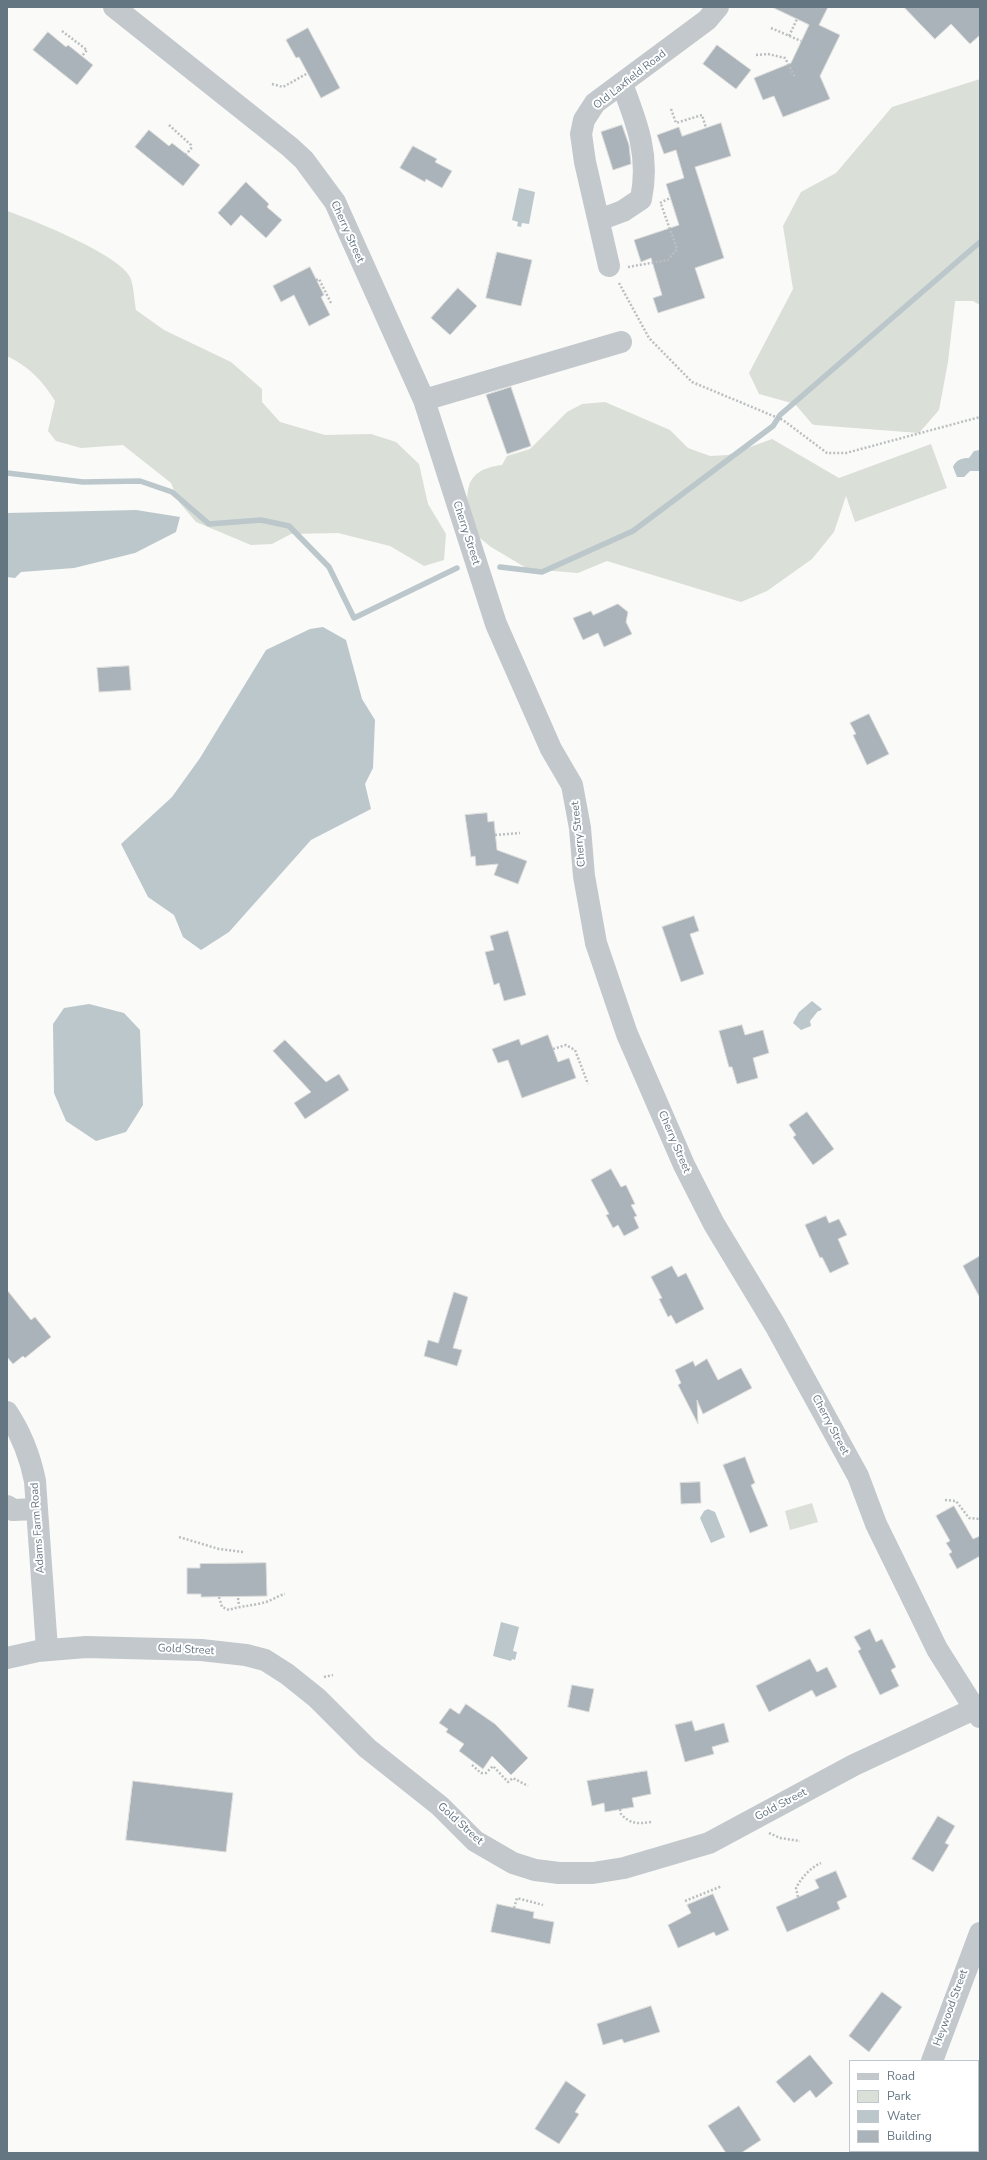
<!DOCTYPE html>
<style>
body{margin:0}
#map{position:relative;width:987px;height:2160px;overflow:hidden;background:#fafaf8;font-family:"Nunito Sans",sans-serif}
canvas{display:block}
.frame{position:absolute;inset:0;border:8px solid #657683;pointer-events:none}
.legend{position:absolute;left:849px;top:2060px;width:130px;height:92px;box-sizing:border-box;background:#fff;border:1px solid #c1c8cd;margin:0;padding:5px 7px;list-style:none;font-size:12px;color:#657683}
.legend li{display:flex;align-items:center;gap:8px;height:20px}
.legend b{width:20px;border:1px solid #c1c8cd}
</style>
<div id="map">
<canvas width="987" height="2160"></canvas>
<div class="frame"></div>
<ul class="legend">
<li><b style="height:5px;background:#c3c8cc"></b>Road</li>
<li><b style="height:11px;background:#dadfd7"></b>Park</li>
<li><b style="height:11px;background:#bbc7cb"></b>Water</li>
<li><b style="height:11px;background:#aab3b9"></b>Building</li>
</ul>
</div>
<script>
const context = document.querySelector('canvas').getContext('2d');
context.lineJoin = 'round';
function fillPath(path, color) { context.fillStyle = color; context.fill(path, 'evenodd'); }
function stroke(path, color, width, dash) { context.strokeStyle = color; context.lineWidth = width; context.lineCap = dash ? 'butt' : 'round'; context.setLineDash(dash || []); context.stroke(path); }
function write(font, color, halo, rows, align = 'center') {
  context.font = font + ' "Nunito Sans",sans-serif'; context.lineWidth = 4; context.setLineDash([]); context.textBaseline = 'middle'; context.strokeStyle = halo; context.fillStyle = color; for (const [text, x, y, turn = 0] of rows) {
    context.save(); context.translate(x, y); context.rotate((+turn || 0) * Math.PI / 180); context.textAlign = isNaN(turn) ? turn : align; if (halo) context.strokeText(text, 0, 0); context.fillText(text, 0, 0); context.restore();
  }
}
fillPath(new Path2D(`
 M980 79V305L973 301H955L948 362 939 410 919 433 815 425 812 424 795 404 759 394 749 373 793 289 783 226 801 192 836 173 892 107Z
 M7 211C31 219 120 255 130 277 134 286 134 300 136 310L164 330 231 362 262 389V402L280 422 325 435 371 434 396 442 419 464 428 504 446 534 444 560 424 566 390 546 338 533 291 534 272 544 251 545 196 522 179 502 171 483 123 445 81 448 56 441 48 431 55 401C43 381 28 366 7 356Z
 M605 402 670 430 688 448 710 456 728 455 772 439 839 478 931 444 947 488 855 522 846 496 834 532 812 559 767 591 741 602 607 561 578 573 528 569 491 547 470 530C467 497 459 470 502 465L507 456 530 449 567 412 582 404Z
 M812 1503 818 1522 790 1530 785 1511Z`), '#dadfd7');
fillPath(new Path2D(`
 M519 188 535 192 529 224 522 223 521 227 517 226 518 222 512 220Z
 M980 450V471H970L964 477H957L953 467C956 460 961 458 969 458L974 451Z
 M136 510 180 517 176 532 135 553 74 568 21 572 15 578 7 577V513Z
 M323 627 346 640 362 699 375 720 373 768 365 784 371 809 311 840 229 932 201 950 183 937 174 915 148 897 121 844 172 797 200 758 266 650 310 629Z
 M812 1001 822 1009 820 1011H818L810 1021 811 1026 801 1030 793 1023 799 1012Z
 M89 1004 124 1013 140 1030 143 1105 126 1132 96 1141 66 1121 54 1093 53 1024 64 1008Z
 M708 1509 715 1512 725 1537 711 1543 700 1518 704 1511Z
 M501 1622 519 1627 513 1651 517 1652 515 1660 512 1659 511 1661 493 1656Z`), '#bbc7cb');
stroke(new Path2D(`
 M7 473 83 482 140 481 172 492 209 524 261 520 289 526 329 567 354 618 457 568
 M500 567 542 572 633 531 773 426 780 415 980 242`), '#bbc7cb', 5.5);
const building = new Path2D(`
 M772 7H828L819 25 840 35 820 76 830 99 783 117 774 96 763 100 754 78 791 63 809 25Z
 M904 7H980V35L970 44 951 24 935 39Z
 M308 28 340 88 321 98 299 57 296 58 286 40Z
 M48 32 66 47 68 45 93 65 77 85 33 50Z
 M717 45 751 70 736 89 703 64Z
 M721 123 731 156 695 167 724 258 695 268 705 298 658 313 653 298 662 295 651 258 641 262 634 240 679 225 666 184 684 178 676 150 664 154 657 135 679 127 682 136Z
 M622 125 629 145 631 164 613 170 601 132Z
 M149 130 169 146 172 143 200 165 183 186 135 147Z
 M413 146 437 159 435 162 452 171 442 188 426 179 425 182 400 168Z
 M246 182 269 204 267 207 282 220 266 238 241 215 231 226 218 213Z
 M497 252 532 260 521 306 486 298Z
 M310 267 324 295 321 297 330 315 309 326 294 295 281 302 273 286Z
 M458 288 477 306 450 335 431 318Z
 M511 387 531 446 507 454 486 395Z
 M618 604 628 612 626 622 632 634 604 647 598 633 583 640 573 618 591 611 593 615Z
 M129 666 131 690 99 692 97 668Z
 M869 714 889 754 867 765 853 735 856 734 850 723Z
 M487 813 488 822 494 821 497 850 527 861 518 884 494 875 498 864 476 866 475 856 471 857 465 815Z
 M694 916 699 931 690 934 704 974 681 982 662 927Z
 M508 931 526 995 504 1001 499 983 494 985 485 952 494 950 490 936Z
 M742 1025 745 1035 763 1030 769 1053 753 1058 758 1078 737 1084 732 1067H729L719 1031Z
 M548 1035 558 1062 569 1058 576 1078 522 1098 508 1060 498 1063 492 1049 519 1039 521 1045Z
 M285 1040 326 1082 339 1074 349 1090 305 1119 294 1103 311 1092 273 1051Z
 M807 1112 834 1149 813 1165 793 1137 796 1135 789 1125Z
 M611 1169 621 1187 626 1185 635 1204 631 1205 637 1216 634 1217 639 1228 624 1236 618 1225 613 1228 606 1215 609 1214 591 1180Z
 M826 1216 829 1223 839 1219 847 1235 838 1239 849 1264 830 1273 822 1257 820 1258 805 1225Z
 M980 1256V1298L963 1266Z
 M672 1266 678 1277 686 1273 704 1309 676 1324 671 1315 668 1317 659 1299 662 1298 651 1277Z
 M7 1290 31 1320 35 1317 51 1337 25 1358 23 1356 13 1364 7 1357Z
 M454 1292 468 1297 453 1348 462 1350 457 1366 424 1356 428 1340 438 1343Z
 M707 1359 718 1380 741 1368 752 1388 703 1414 697 1400 698 1424 678 1385 681 1383 675 1370 693 1361 695 1366Z
 M745 1457 755 1483 751 1485 768 1526 750 1533 723 1465Z
 M700 1482 701 1503 681 1504 680 1483Z
 M954 1506 973 1539 980 1536V1556L957 1569 949 1554 952 1552 946 1543 950 1541 936 1516Z
 M266 1563 267 1596 201 1597V1594H187V1568H200V1564Z
 M870 1629 876 1642 882 1639 896 1667 891 1670 899 1686 880 1695 858 1651 861 1649 854 1637Z
 M810 1659 817 1672 827 1667 837 1687 816 1697 812 1690 769 1712 756 1686Z
 M572 1685 594 1689 589 1712 568 1707Z
 M466 1704 495 1724 528 1758 511 1775 492 1756 483 1769 459 1751 464 1744 446 1732 448 1729 439 1723 450 1708 459 1714Z
 M692 1721 695 1731 724 1723 729 1742 712 1747 714 1754 685 1762 675 1725Z
 M647 1771 651 1794 632 1798 634 1807 605 1812 604 1803 592 1806 587 1781Z
 M133 1781 233 1793 226 1852 126 1840Z
 M938 1816 955 1826 945 1843 949 1845 933 1872 912 1859Z
 M836 1871 847 1897 837 1902 840 1909 787 1932 776 1907 819 1888 815 1880Z
 M713 1894 729 1930 716 1936 714 1932 678 1948 668 1925 691 1913 687 1905Z
 M497 1904 534 1912 533 1918 554 1922 550 1944 491 1932Z
 M882 1992 902 2007 869 2052 849 2036Z
 M651 2006 660 2032 624 2043 622 2039 603 2045 597 2024Z
 M810 2055 833 2083 816 2098 810 2090 794 2103 776 2082Z
 M566 2081 586 2095 575 2112 579 2114 559 2144 535 2129Z
 M739 2106 761 2140 741 2153H726L708 2126Z`);
fillPath(building, '#aab3b9');
stroke(building, '#dcdcda', 1);
stroke(new Path2D(`
 M771 28 801 41
 M62 31 87 50 82 56
 M789 36 797 19
 M756 55 768 54 785 58 795 77
 M272 84 283 87 308 73
 M671 109 676 123 702 115 706 128
 M169 125 191 145V149L186 154
 M660 203 670 198
 M628 267 668 260 677 249 661 204
 M316 280 319 279 331 303
 M619 283 649 338 692 382 783 420 827 453H846L980 417
 M495 835 520 833
 M553 1049 566 1045 575 1050 588 1084
 M945 1500 956 1501 969 1518 980 1519
 M179 1537 219 1549 243 1552
 M219 1597 222 1607 229 1610C240 1606 250 1606 262 1603 269 1602 277 1596 285 1594
 M238 1598 239 1606
 M324 1677 333 1675
 M472 1765 481 1773H486L493 1766 508 1782 513 1778 528 1786
 M620 1809 621 1814C630 1824 638 1824 651 1822
 M769 1833 780 1838 800 1841
 M798 1897 796 1888C802 1877 810 1868 821 1863
 M685 1901 722 1886
 M514 1908 517 1898 543 1905`), '#bbbfc2', 2.5, [2, 2]);
stroke(new Path2D(`
 M114 7 290 147 304 160 335 202 424 400 496 624 551 749 572 785 580 828 584 876 596 943 627 1034 684 1165 714 1224 775 1325 858 1476 876 1524 922 1618 937 1649 980 1717
 M599 220 623 211 641 199C650 156 637 123 622 84
 M609 266 585 162 581 134 584 120 595 103 707 20 718 7
 M424 400 621 342
 M7 1412C21 1433 30 1456 35 1481L47 1649
 M7 1506 13 1510 37 1509
 M7 1658 38 1651 86 1647 201 1650 246 1655 265 1660 287 1674 317 1698 367 1748 440 1806 475 1841 513 1863 535 1870 559 1873H593L624 1868 709 1843 854 1765 974 1709
 M932 2061 980 1933
 M929 2151 932 2153
 M887 2153 889 2151`), '#c3c8cc', 22);
write('11px', '#657683', '#fff', [
 ["Old Laxfield Road",630,80,-38],
 ["Cherry Street",347,232,66],
 ["Cherry Street",466,533,72],
 ["Cherry Street",579,834,-96],
 ["Cherry Street",674,1142,67],
 ["Cherry Street",830,1425,62],
 ["Adams Farm Road",38,1528,-94],
 ["Gold Street",186,1650,3],
 ["Gold Street",781,1805,-28],
 ["Gold Street",460,1824,42],
 ["Heywood Street",951,2008,-70]
]);
</script>
